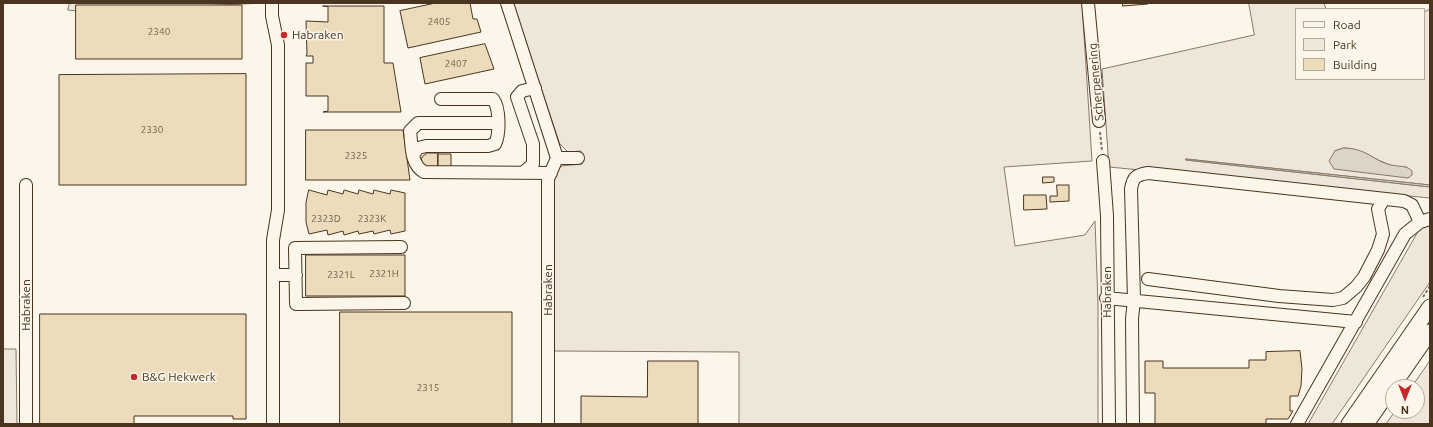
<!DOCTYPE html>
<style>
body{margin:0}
#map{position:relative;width:1433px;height:427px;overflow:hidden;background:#fbf6e9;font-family:Ubuntu,sans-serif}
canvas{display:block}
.frame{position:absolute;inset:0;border:4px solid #4a3520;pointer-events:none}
.legend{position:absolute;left:1295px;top:8px;width:130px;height:72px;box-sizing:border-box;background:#fbf6e9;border:1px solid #b4a999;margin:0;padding:5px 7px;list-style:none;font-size:12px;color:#4a3520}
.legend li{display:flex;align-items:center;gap:8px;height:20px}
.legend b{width:20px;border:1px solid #b4a999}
.north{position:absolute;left:1385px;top:379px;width:40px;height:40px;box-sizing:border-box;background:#fbf6e9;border:1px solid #b4a999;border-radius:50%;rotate:180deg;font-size:11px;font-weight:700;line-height:16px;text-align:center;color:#4a3520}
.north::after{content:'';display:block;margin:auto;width:14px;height:18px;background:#c62828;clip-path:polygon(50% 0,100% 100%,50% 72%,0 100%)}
</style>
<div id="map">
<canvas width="1433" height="427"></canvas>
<div class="frame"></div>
<ul class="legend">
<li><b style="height:5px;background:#fbf6e9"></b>Road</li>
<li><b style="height:11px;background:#ede6d9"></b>Park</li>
<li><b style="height:11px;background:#ecdcbc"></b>Building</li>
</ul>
<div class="north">N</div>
</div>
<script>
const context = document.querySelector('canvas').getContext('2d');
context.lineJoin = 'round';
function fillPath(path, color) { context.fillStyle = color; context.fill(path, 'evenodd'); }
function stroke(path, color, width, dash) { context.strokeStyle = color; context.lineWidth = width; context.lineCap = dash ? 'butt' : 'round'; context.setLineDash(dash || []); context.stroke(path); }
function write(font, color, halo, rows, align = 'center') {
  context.font = font + ' Ubuntu,sans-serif'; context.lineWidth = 3; context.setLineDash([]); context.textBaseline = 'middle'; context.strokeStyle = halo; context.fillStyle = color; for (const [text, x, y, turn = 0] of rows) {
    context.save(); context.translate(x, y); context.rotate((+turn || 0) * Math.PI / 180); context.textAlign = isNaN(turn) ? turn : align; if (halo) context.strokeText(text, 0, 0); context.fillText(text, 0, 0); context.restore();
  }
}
const green = new Path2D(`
 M70 3H266L77 11 68 10Z
 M513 3H1082L1092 161 1004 167 1015 246 1085 235 1095 221 1098 304V424H739V352L553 351V177L561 166 582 164 581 151 568 152 560 144Z
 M1249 3H1324L1326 9H1296V79H1424V12L1430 9V185L1186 159V160L1430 187V198L1109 167 1102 69 1254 35ZM1344 148C1370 149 1382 169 1407 167L1408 178 1335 151Z
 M1430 224V282L1332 424H1308L1420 228Z
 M3 349H16L17 424H3Z
 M1430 361V424H1386L1395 411H1417V387H1412Z`);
fillPath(green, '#ede6d9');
stroke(green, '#887966', 1);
const water = new Path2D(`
 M1344 148C1367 148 1373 161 1391 165 1400 167 1406 165 1412 171V175L1408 178 1334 169 1329 161 1335 151Z
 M1186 159 1430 185V187L1186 160Z`);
fillPath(water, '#dcd4c6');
stroke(water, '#887966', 1);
const building = new Path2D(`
 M436 3H470L473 19H477L481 32 408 48 400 11Z
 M1123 3H1148V4L1123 6Z
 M76 5H242V59H76Z
 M323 6H384V63H393L401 112H323L328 111V96H306V63H313V56H306L307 54 306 21 328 22V7Z
 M485 44 494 69 425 84 420 58Z
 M246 74V185H59V75Z
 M306 130H403L410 180H306Z
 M428 153H438V168L424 167 421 161 422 157Z
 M438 154H451V169H438Z
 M1043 177H1054V182L1043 183Z
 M1057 185H1069V201L1050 202V196H1057Z
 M309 190 327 195 328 190 343 194 344 190 358 194 359 190 373 194 374 190 390 194 391 190 405 193V231L391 234 390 230 374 234 373 231 359 234 358 231 344 235 343 231 328 235 327 230 309 234 306 222V203Z
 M1024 195H1046L1047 209 1024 210Z
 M306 255H405V296H306Z
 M340 312H512V424H340Z
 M40 314H246V419H233V416H134V424H40Z
 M1300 351 1302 369 1301 386 1298 396H1290V411H1293L1288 419H1266V424H1155V393H1145V361H1163V368H1249V360H1266V352Z
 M648 361H698V424H581V396L647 397Z`);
fillPath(building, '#ecdcbc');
stroke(building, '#4a3520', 1);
const minor = new Path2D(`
 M272 3V16L278 45V210L273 240V424
 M507 3 557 158 548 179V424
 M1088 3 1099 121
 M498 123H418L410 131C412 145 410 164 424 172L551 173
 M413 155 418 148 426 146H488L495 144C500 134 500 108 493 99H441
 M557 158H578
 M1103 161 1107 216 1109 424
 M523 173 533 164V144L517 97 522 91 535 88
 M401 247 295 248 296 304 404 303
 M273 275H296
 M1148 279 1279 296 1333 300 1343 298 1356 287 1364 277 1378 250 1383 234 1378 209 1384 199
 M1106 298 1356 322
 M26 424V185
 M1133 424 1132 319 1134 299 1131 189C1133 177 1136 175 1148 173L1404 201 1412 205 1420 222
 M1297 424 1405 234 1420 222 1430 219`);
const major = new Path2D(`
 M1349 424 1430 307
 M1366 424 1430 332`);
stroke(minor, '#4a3520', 14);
stroke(major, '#4a3520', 17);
stroke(new Path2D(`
 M1100 132 1102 151
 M1423 297 1430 286`), '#7f6f5c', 2, [3, 2]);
stroke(minor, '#fbf6e9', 12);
stroke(major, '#fbf6e9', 15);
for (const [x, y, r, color] of [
 [284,35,4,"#c62828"],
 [134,377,4,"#c62828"]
]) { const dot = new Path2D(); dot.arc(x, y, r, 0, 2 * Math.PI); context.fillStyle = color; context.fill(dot); stroke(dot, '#fbf6e9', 1.5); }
write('10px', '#725f47', null, [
 ["2405",439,22],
 ["2340",159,32],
 ["2407",456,64],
 ["2330",152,130],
 ["2325",356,156],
 ["2323D",326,219],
 ["2323K",372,219],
 ["2321H",384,274],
 ["2321L",341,275],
 ["2315",428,388]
]);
write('12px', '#4a3520', '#fbf6e9', [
 ["Habraken",292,35],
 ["B&G Hekwerk",142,377]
], 'left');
write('12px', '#4a3520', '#fbf6e9', [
 ["Scherpenering",1096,82,-95],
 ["Habraken",548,290,-90],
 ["Habraken",1107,292,-90],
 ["Habraken",26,305,-90]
]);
</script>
